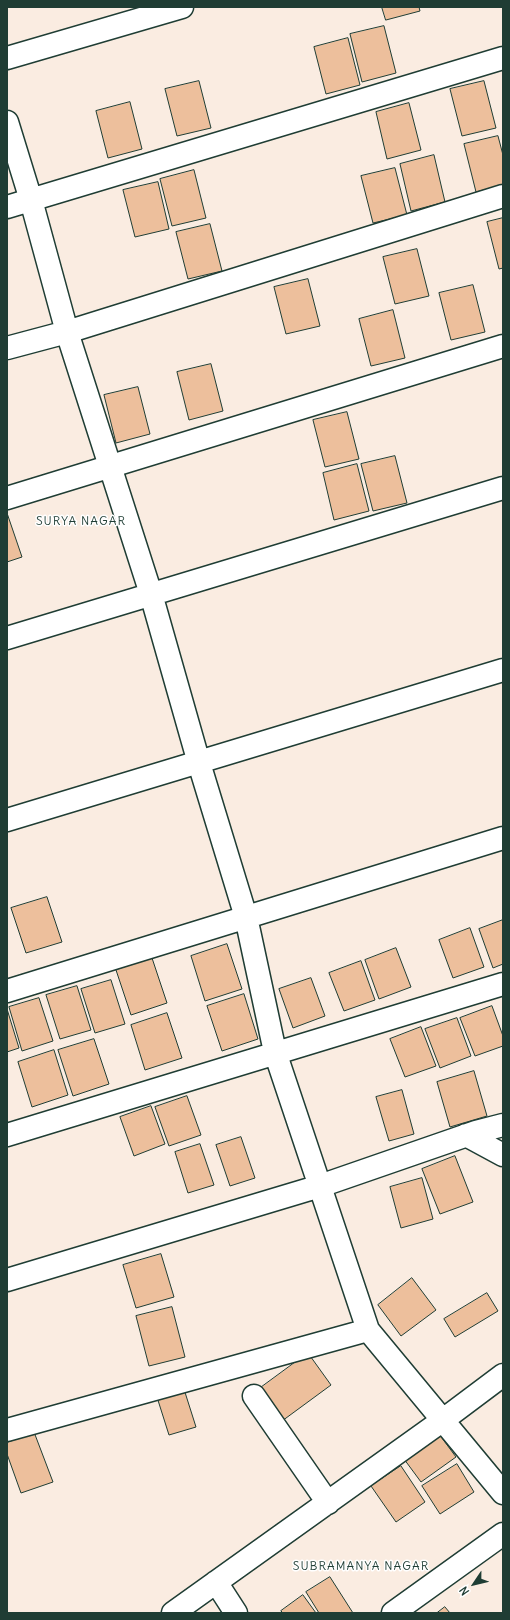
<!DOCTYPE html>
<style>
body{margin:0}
#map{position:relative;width:510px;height:1620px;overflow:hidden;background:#faece1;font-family:Delius,sans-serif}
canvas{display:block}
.frame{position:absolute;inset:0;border:8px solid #1f3d34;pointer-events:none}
.north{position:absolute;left:454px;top:1564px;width:40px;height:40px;-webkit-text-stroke:3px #fff;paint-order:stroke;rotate:235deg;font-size:11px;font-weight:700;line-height:16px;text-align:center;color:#1f3d34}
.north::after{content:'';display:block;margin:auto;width:14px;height:18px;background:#1f3d34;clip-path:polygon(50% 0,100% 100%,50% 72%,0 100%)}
</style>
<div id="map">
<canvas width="510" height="1620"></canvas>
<div class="frame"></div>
<div class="north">N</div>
</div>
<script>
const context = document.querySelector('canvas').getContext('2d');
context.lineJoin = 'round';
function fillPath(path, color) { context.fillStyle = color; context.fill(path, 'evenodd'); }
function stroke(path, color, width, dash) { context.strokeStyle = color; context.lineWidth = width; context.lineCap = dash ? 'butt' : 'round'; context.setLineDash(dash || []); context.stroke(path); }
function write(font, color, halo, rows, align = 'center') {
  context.font = font + ' Delius,sans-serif'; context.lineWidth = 3; context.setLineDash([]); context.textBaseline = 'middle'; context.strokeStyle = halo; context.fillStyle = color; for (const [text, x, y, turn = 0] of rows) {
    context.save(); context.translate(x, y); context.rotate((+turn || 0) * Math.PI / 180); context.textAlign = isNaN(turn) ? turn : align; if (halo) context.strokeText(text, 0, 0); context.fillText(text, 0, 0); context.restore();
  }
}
const building = new Path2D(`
 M382 7H419L420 11 386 20Z
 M384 26 396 73 362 82 350 34Z
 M348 38 360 85 326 94 314 47Z
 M199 81 211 128 177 136 165 89Z
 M484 81 496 128 462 136 450 89Z
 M130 102 142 149 108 158 96 111Z
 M409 103 421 150 387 159 376 112Z
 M498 136 503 155V185L476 192 464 144Z
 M434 155 445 202 411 211 400 164Z
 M395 168 407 215 373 223 361 176Z
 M194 170 206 218 172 226 160 179Z
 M158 182 169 229 135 237 123 190Z
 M503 218V268L499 269 487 222Z
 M210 224 222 271 188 279 176 232Z
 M417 249 429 296 395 304 383 257Z
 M308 279 320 326 286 334 274 287Z
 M473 285 485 332 451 340 439 293Z
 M393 310 405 358 371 366 359 319Z
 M211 364 223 411 189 420 177 372Z
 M138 387 150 434 116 443 104 395Z
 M347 412 359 459 325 467 313 420Z
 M395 456 407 503 373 511 361 464Z
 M357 464 369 511 334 520 323 473Z
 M7 513 22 557 7 562Z
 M47 897 62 942 26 953 11 908Z
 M503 920V964L493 968 479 929Z
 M470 928 484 967 453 978 439 940Z
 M227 944 242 989 205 1001 191 956Z
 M396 948 411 987 379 999 365 960Z
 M152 958 167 1003 131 1015 116 970Z
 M361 961 375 1000 344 1011 329 973Z
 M311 978 325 1016 293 1028 279 989Z
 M111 980 125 1024 95 1033 81 989Z
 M77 986 91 1030 60 1039 46 995Z
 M244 994 258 1039 222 1051 207 1006Z
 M39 998 53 1041 22 1051 9 1007Z
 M492 1006 503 1036V1046L475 1056 460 1018Z
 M7 1009 19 1048 7 1052Z
 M167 1013 182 1058 145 1070 131 1025Z
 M457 1018 471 1056 440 1068 425 1029Z
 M421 1027 436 1066 405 1077 390 1039Z
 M94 1039 109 1084 73 1096 58 1050Z
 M54 1050 68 1095 32 1107 18 1062Z
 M474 1071 487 1116 450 1127 437 1082Z
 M402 1090 414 1134 389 1141 376 1097Z
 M187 1096 201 1135 169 1146 155 1107Z
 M151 1106 165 1144 134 1156 120 1117Z
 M241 1137 255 1178 230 1186 216 1145Z
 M200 1144 214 1185 188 1193 175 1152Z
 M455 1156 473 1202 440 1214 422 1169Z
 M422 1178 433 1219 401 1228 390 1187Z
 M161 1254 174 1297 136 1308 123 1265Z
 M412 1278 436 1310 401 1336 378 1305Z
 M487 1293 498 1311 455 1337 444 1319Z
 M172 1307 185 1357 149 1366 136 1316Z
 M308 1353 331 1385 282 1421 259 1389Z
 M183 1386 196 1427 169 1435 156 1394Z
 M34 1432 53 1482 21 1493 7 1454V1443Z
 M439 1434 456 1457 421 1482 404 1459Z
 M457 1464 474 1492 440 1514 422 1486Z
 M401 1466 425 1502 396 1522 371 1486Z
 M330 1577 353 1613H319L306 1592Z
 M303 1595 316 1613H283L281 1611Z
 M445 1607 450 1613H437Z`);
fillPath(building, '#edbf9c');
stroke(building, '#1f3d34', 1);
const minor = new Path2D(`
 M7 58 182 7
 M7 122 31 200 67 332 151 594 199 763 246 917 275 1052 368 1330 503 1493
 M7 207 503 58
 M7 348 67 332 503 196
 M7 498 503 346
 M7 638 503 488
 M7 820 503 670
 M7 991 503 838
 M7 1135 503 984
 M466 1135 503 1155
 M7 1280 320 1186 476 1132 503 1125
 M254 1396 328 1503
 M7 1430 368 1330
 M216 1582 236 1613
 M173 1613 443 1420 503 1375
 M393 1613 503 1534`);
stroke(minor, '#1f3d34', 25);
stroke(minor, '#fff', 22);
context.letterSpacing = '1px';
write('12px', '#1f3d34', '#fff', [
 ["SURYA NAGAR",81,522],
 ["SUBRAMANYA NAGAR",361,1567]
]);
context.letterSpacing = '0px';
</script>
